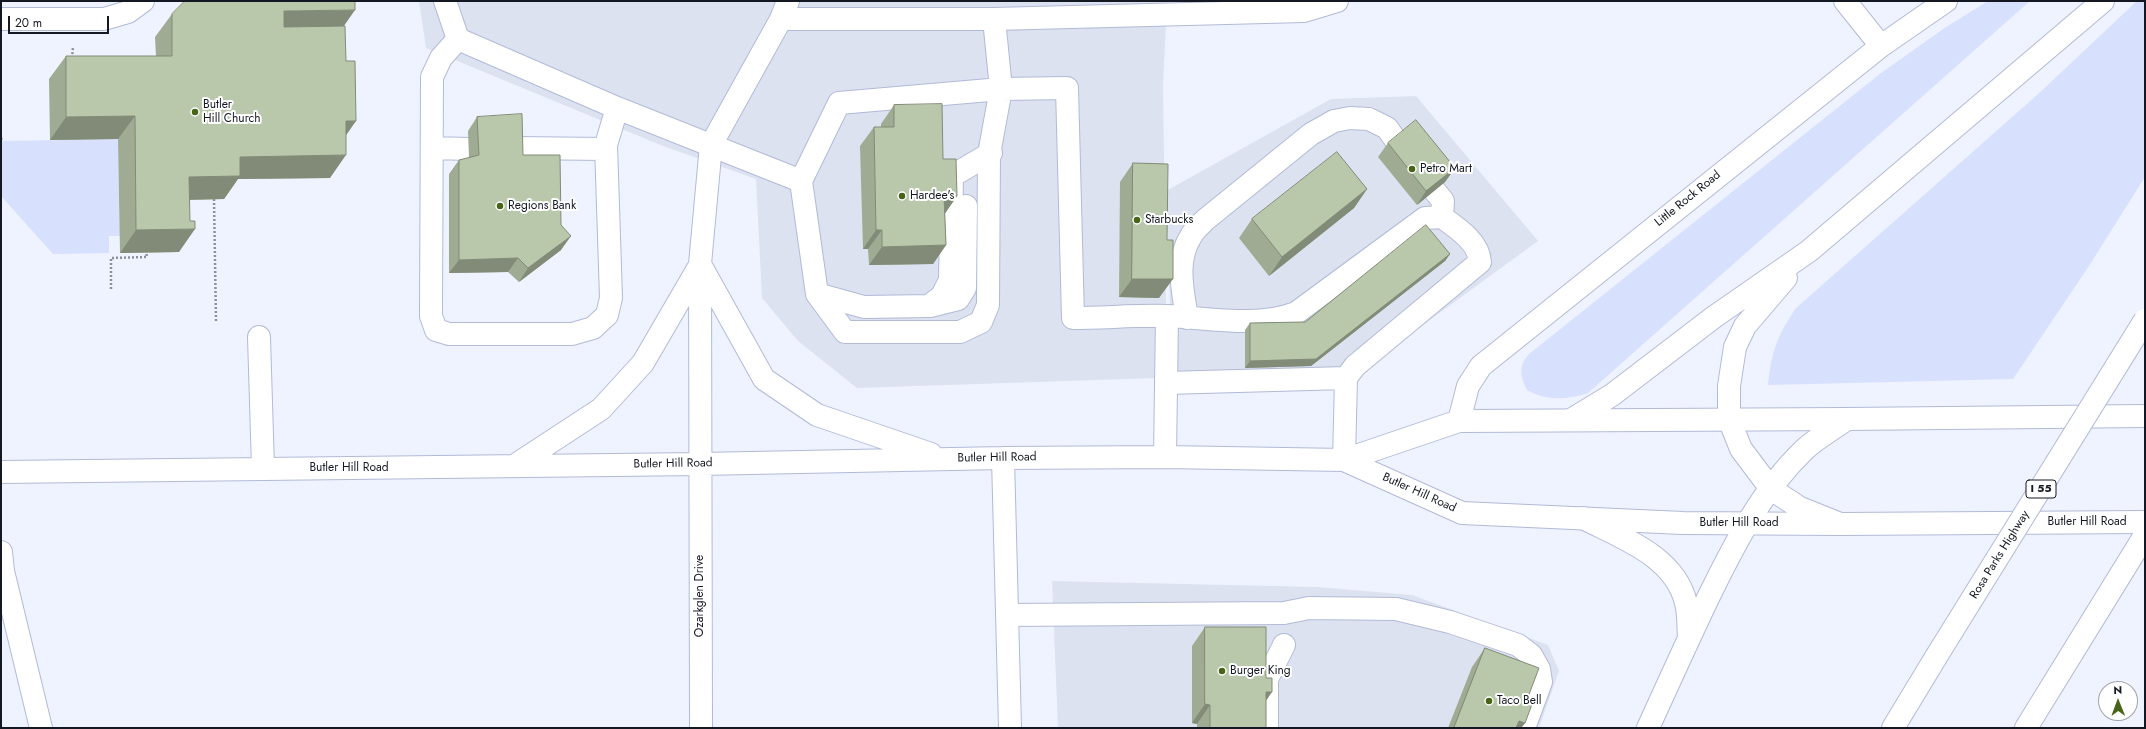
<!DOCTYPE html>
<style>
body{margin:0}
#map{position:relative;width:2146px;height:729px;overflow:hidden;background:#eff3ff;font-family:Jost,sans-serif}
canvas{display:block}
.frame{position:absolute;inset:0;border:2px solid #141822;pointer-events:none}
.north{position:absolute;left:2098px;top:681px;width:40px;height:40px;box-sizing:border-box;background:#fff;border:1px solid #a1a3a7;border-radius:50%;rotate:359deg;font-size:11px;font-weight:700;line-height:16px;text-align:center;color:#141822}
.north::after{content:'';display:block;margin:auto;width:14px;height:18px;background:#476417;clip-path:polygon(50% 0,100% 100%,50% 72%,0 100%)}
.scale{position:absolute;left:8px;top:16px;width:101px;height:18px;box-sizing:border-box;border:2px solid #141822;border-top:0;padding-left:5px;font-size:12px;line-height:14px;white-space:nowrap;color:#141822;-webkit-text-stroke:3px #fff;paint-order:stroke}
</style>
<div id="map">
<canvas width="2146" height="729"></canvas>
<div class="frame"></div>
<div class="north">N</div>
<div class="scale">20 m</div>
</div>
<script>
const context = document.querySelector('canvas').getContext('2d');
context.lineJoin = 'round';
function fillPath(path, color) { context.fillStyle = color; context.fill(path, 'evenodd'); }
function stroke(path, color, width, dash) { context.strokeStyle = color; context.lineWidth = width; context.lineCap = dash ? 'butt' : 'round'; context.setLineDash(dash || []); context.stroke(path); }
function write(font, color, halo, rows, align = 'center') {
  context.font = font + ' Jost,sans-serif'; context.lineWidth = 4; context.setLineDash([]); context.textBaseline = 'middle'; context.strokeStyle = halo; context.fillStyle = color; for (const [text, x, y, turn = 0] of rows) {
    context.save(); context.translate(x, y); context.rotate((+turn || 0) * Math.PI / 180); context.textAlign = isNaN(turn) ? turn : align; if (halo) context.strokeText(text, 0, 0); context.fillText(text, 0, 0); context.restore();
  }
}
fillPath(new Path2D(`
 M419 1H1167L1163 87 1166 302 1156 378 857 388 798 341 762 298 756 179 663 146 426 48Z
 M1416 96 1538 241 1338 387 1173 390 1166 191 1331 99Z
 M1052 581 1317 587 1412 595 1548 645 1559 671 1539 728H1058Z`), '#dde2f0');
fillPath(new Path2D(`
 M1988 1H2030L1588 393C1567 400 1546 401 1527 390 1520 375 1518 367 1529 354L1881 73 1946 27Z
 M2137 1H2145V177L2087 269 2013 379 1768 385C1772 350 1776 339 1795 309L2037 95Z
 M118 139 120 236H109V253L53 254 1 196V141Z`), '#d7e1fe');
const minor = new Path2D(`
 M445 1 458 39 617 108 801 181
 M1845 1 1881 46
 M1 19H104L128 12 143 1
 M781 19H994L1304 11 1337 1
 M994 19 1001 89 1067 88 1073 318C1104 318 1137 315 1168 316 1210 318 1256 328 1296 313L1425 218 1442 217C1457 228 1479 242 1480 262L1355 366 1346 378 1344 460
 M458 39 441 58 432 77 431 316 436 330 449 334H572L593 328 607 315 611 298 606 145 617 108
 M1001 89 989 154 988 305 981 322 960 332H845L817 294 801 181 839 103Z
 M432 148 469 149
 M513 148 606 149
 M1434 190 1443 201 1442 217
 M701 266 764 379 817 415 931 454
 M817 294 864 307 929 306 942 296 950 280 952 176 991 153
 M930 306 958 299 965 288 966 206
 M1187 318C1183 291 1175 261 1191 236 1194 230 1200 225 1205 220L1311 134 1334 121 1350 118 1369 119 1387 128 1397 142
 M259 337 263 468
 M1166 383 1346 378
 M1459 421 1468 386 1481 366 1881 46 1946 1
 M1165 457 1167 316
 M1003 458 1010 728
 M1344 460 1462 513 1683 523 1840 524
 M514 466 601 409 643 363 700 265
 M1 472 700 464 1003 458 1165 457 1344 460 1459 421 1847 419
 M1 552 3 571 41 728
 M1007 615 1284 613 1309 608 1396 609 1450 622 1518 645 1531 655 1539 669 1541 682 1524 728
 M701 728 700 264 711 145 781 19 788 1
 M1267 728V679L1284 645`);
const major = new Path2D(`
 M1847 419 2145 416
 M1840 524 2145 522`);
const highway = new Path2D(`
 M1786 278 1745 326 1735 347 1729 386V419L1741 449 1771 489 1800 508 1840 524
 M1571 420 1612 395 1714 317 1809 251 2103 1
 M1583 518C1622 538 1675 556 1686 603 1689 614 1688 626 1689 637
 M1648 728C1668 684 1688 640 1709 596 1735 543 1762 490 1805 449 1817 438 1833 429 1847 419
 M1893 728 1936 657
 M2026 728 2145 535`);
stroke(minor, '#b1bad7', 24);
stroke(major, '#b1bad7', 24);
stroke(highway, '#b1bad7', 24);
stroke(new Path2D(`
 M72 58 73 47
 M1 138 2 141
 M214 199 216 321
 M111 289V258L147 257 146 252`), '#8c909b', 2.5, [2, 2]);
stroke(minor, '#fff', 22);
stroke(major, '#fff', 22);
stroke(highway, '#fff', 22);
const highwayBridge = new Path2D(`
 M1936 657 2145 320`);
stroke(highwayBridge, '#b1bad7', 24, []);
stroke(highwayBridge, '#fff', 22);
fillPath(new Path2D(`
 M172 14 344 26 346 135 330 178 238 179 224 199 190 200 179 252 120 253 118 139 50 140 49 79 66 56H156L155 37Z
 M894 105 943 159 957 196 945 213 946 245 933 264 869 265 868 249H863L860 146 874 127H881V124Z
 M477 117 523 155 561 250 519 282 508 272 449 273V174L459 160 469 158 468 131Z
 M1388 143 1455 168 1445 182 1417 205 1378 157Z
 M1133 163 1167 240 1159 298 1119 297 1120 182Z
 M1367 189 1354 208 1269 276 1239 238 1252 219Z
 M1450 254 1445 261 1311 366 1245 368V330L1250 323 1305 322Z
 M1205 627 1266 701V728H1197V724L1192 723V646Z
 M1485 648 1528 697 1525 723 1521 728H1448L1472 667Z`), '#9fab92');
fillPath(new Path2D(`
 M355 10 339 33 268 34 284 11Z
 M135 116 118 139 50 140 66 117Z
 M346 121H356L340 144Z
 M346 155 330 178 238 179 224 199 173 200 189 177 240 157Z
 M1455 168 1445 182 1417 205 1426 191Z
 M1367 189 1354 208 1269 276 1282 257Z
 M944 196H957L944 215Z
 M195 229 179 252 120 253 136 230Z
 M876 230H882L868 249H863Z
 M571 236 561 250 519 282 528 268Z
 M946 245 933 264 869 265 882 247Z
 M1450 254 1445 261 1311 366 1245 368 1250 361Z
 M518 258 508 272 449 273 459 260Z
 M1132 279H1173L1159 298 1119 297Z
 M1266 692H1272L1259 711Z
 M1205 704 1210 705 1197 724 1192 723Z
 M1519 721 1525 723 1521 728H1514Z`), '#828b77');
const building = new Path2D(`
 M185 1H355V10L284 11V27L345 26 346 61H355L356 121H346V155L240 157V176L189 177 190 221H195V229L136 230 135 116 66 117V56H172V14Z
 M942 104 943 159H956L957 196H944L946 245 882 247V230H876L874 127H894V105Z
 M522 114 523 155H560L561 225 571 236 528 268 518 258 459 260V160L479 155 477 117Z
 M1416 120 1455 168 1426 191 1388 143Z
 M1337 152 1367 189 1282 257 1252 219Z
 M1133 163 1168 164 1167 240H1173V279H1132Z
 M1426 225 1450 254 1316 359 1250 361V323L1305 322Z
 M1205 627H1266V678H1272V692H1266V728H1210V705L1205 704Z
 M1485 648 1539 668 1528 697 1534 699 1525 723 1519 721 1516 728H1454Z`);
fillPath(building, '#b9c7aa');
stroke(building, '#828b77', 1);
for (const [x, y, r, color] of [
 [195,112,4,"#476417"],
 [1412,169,4,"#476417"],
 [902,196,4,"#476417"],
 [500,206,4,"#476417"],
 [1137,220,4,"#476417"],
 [1222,671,4,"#476417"],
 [1489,701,4,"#476417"]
]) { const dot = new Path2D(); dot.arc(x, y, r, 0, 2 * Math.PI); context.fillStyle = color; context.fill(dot); stroke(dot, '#fff', 1.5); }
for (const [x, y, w] of [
 [2041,489,30]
]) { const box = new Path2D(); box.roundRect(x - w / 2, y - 9, w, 18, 3); context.fillStyle = '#fff'; context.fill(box); stroke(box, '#141822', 1); }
write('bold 11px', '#141822', null, [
 ["I 55",2041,489]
]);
write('12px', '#141822', '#fff', [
 ["Butler",203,105],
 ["Hill Church",203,119],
 ["Petro Mart",1420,169],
 ["Hardee's",910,196],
 ["Regions Bank",508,206],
 ["Starbucks",1145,220],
 ["Burger King",1230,671],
 ["Taco Bell",1497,701]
], 'left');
write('12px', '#141822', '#fff', [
 ["Little Rock Road",1688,199,-39],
 ["Butler Hill Road",997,458,-1],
 ["Butler Hill Road",673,464,-1],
 ["Butler Hill Road",349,468],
 ["Butler Hill Road",1419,493,24],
 ["Butler Hill Road",2087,522],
 ["Butler Hill Road",1739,523],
 ["Rosa Parks Highway",2000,555,-58],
 ["Ozarkglen Drive",700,596,-90]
]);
</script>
